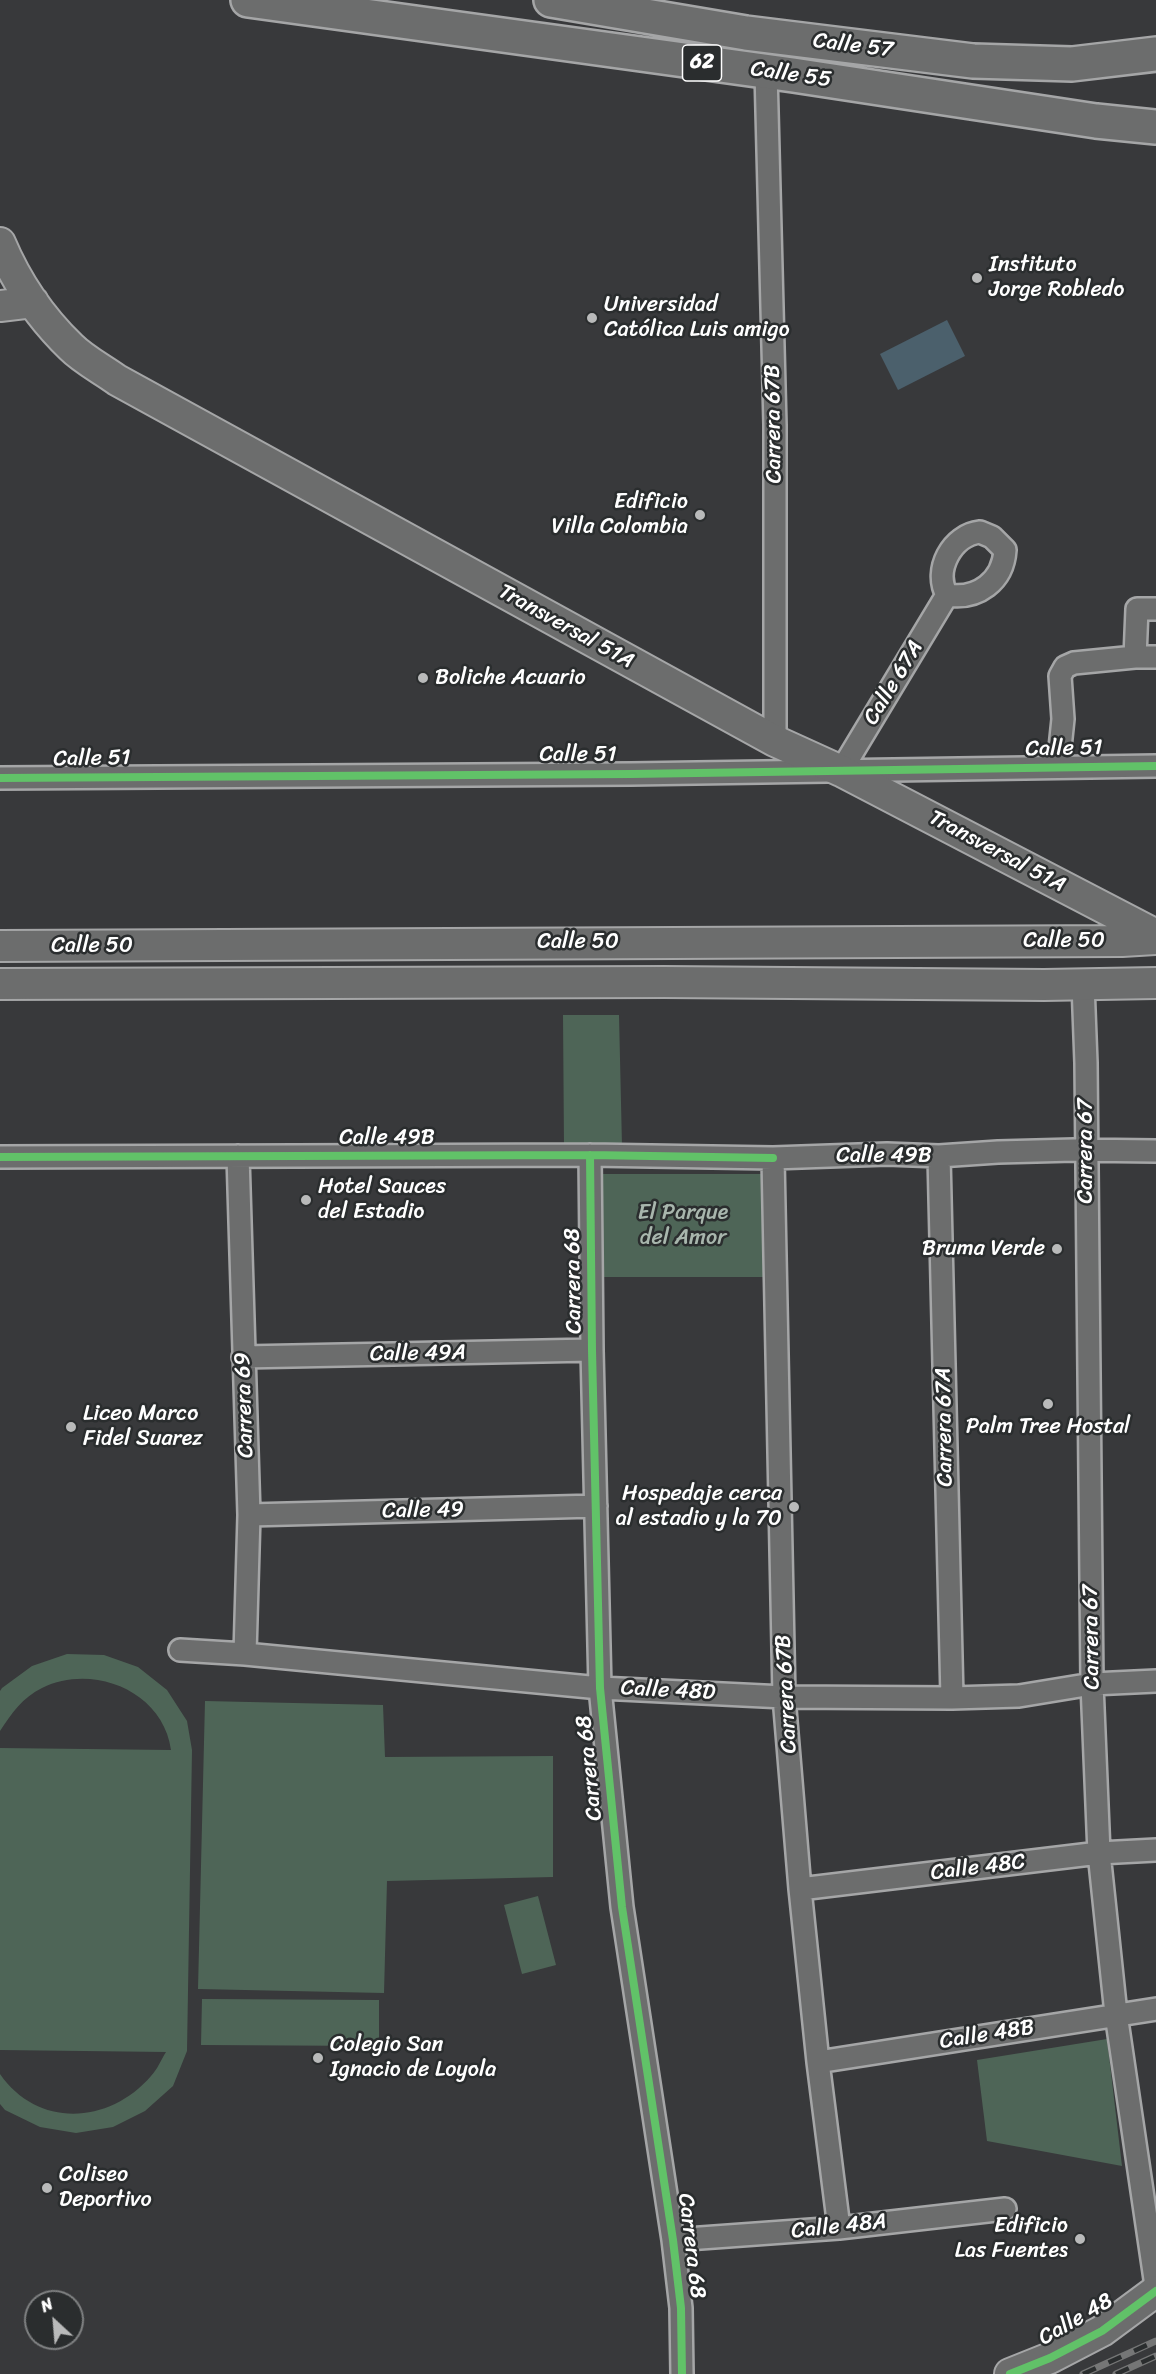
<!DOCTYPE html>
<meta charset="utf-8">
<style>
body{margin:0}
#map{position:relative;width:1156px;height:2374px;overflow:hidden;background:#38393b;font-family:Sriracha,sans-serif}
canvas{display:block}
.north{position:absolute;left:24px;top:2290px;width:60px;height:60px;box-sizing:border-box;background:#2a2d2e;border:2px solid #7f8182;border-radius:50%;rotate:334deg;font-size:16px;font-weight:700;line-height:24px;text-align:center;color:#fff}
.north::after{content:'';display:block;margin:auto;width:21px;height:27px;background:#b9baba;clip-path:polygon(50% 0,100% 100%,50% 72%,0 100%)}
</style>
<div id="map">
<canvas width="1156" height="2374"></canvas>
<div class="north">N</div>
</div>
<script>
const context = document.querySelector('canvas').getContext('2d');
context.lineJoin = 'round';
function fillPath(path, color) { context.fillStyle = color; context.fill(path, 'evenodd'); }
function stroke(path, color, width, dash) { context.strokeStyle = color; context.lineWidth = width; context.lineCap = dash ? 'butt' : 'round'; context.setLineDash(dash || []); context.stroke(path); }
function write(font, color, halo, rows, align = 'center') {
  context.font = font + ' Sriracha,sans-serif'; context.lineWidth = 5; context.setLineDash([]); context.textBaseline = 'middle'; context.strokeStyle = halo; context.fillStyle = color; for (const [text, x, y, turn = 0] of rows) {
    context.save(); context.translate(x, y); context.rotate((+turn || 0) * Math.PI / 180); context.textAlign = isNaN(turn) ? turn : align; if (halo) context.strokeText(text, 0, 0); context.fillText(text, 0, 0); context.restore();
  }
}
fillPath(new Path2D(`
 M563 1015H619L622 1146 564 1147Z
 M599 1174H767V1277H600Z
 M67 1654 104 1655 138 1667 167 1690 187 1721 192 1750 187 2051 173 2086 145 2111 113 2127 76 2133 40 2127 5 2110 0 2104V2074C38 2129 110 2124 151 2076 157 2070 161 2060 166 2052L0 2050V1748L171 1750C163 1691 93 1663 42 1688 23 1697 11 1714 0 1731V1691L2 1688 32 1666Z
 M205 1701 383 1705 385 1757 553 1756V1877L387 1881 384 1993 198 1989Z
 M538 1896 556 1965 522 1974 504 1905Z
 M202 1999 379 2000V2046L201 2045Z
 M1107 2039 1122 2166 987 2141 977 2060Z`), '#4e6557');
fillPath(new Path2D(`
 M947 320 965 356 898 390 880 354Z`), '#4b606c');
const minor = new Path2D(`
 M766 72 775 425V741
 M980 532 992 537 1005 550C1003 581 978 600 947 595 933 570 952 535 980 532Z
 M1135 657 1137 609H1156
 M1058 767 1063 719 1060 676 1065 667 1074 663 1135 657H1156
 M841 771 947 595
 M0 778 631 774 1156 766
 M1083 984 1086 1063 1092 1684 1099 1853 1116 2014 1156 2286
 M590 1155 592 1350 600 1688 622 1907 673 2240 681 2308 682 2374
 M238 1156 249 1515 245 1654
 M939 1156 952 1698
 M0 1157 590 1155 773 1158 887 1154 939 1156 998 1152 1074 1150 1156 1151
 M773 1158 784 1697 800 1889 818 2062 839 2228
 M243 1357 592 1350
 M249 1515 596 1506
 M180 1650 245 1654 600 1688 784 1697 952 1698 1019 1696 1092 1684 1156 1681
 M800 1889 1099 1853 1156 1850
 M818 2062 1156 2009
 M673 2240 839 2228 1005 2209`);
const secondary = new Path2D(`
 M0 243C16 281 41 318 71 347 84 360 102 369 117 380L775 741 841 771 1156 935
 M0 306 33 302
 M0 946 1122 941 1156 939
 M0 984 664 982 1044 985 1156 983
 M1010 2374 1050 2358 1102 2331 1156 2291`);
const trunk = new Path2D(`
 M248 0 793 75 1096 121 1156 127
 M551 0 746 33 973 61 1072 64 1156 54`);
stroke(minor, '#a5a6a7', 26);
stroke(secondary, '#a5a6a7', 34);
stroke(trunk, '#a5a6a7', 38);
stroke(minor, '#6c6d6d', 21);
stroke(secondary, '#6c6d6d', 30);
stroke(trunk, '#6c6d6d', 33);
const rail = new Path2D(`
 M1083 2374 1156 2341
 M1116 2374 1156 2356`);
stroke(rail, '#757676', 7);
stroke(rail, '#2a2d2e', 4.5, [14]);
stroke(new Path2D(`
 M0 778 631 774 1156 766
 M590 1155 592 1350 600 1688 622 1907 673 2240 681 2308 682 2374
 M0 1157 590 1155 773 1158
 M1010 2374 1050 2358 1102 2331 1156 2291`), '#61c268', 8);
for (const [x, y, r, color] of [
 [977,278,6,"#b9baba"],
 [592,318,6,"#b9baba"],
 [700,515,6,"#b9baba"],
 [423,678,6,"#b9baba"],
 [306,1200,6,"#b9baba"],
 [1057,1249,6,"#b9baba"],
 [1048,1404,6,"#b9baba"],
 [71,1427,6,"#b9baba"],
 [794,1507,6,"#b9baba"],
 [318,2058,6,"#b9baba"],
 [47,2188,6,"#b9baba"],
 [1080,2239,6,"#b9baba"]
]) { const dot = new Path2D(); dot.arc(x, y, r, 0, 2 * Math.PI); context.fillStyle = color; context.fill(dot); stroke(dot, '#2a2d2e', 2); }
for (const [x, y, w] of [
 [702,63,39]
]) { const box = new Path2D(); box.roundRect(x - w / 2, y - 18, w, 36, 4.5); context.fillStyle = '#2a2d2e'; context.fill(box); stroke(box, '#fff', 1.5); }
write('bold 21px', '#fff', null, [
 ["62",702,63]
]);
write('22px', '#fff', '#2a2d2e', [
 ["Calle 57",853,46,7],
 ["Calle 55",791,75,8],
 ["Carrera 67B",774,424,-91],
 ["Transversal 51A",566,627,29],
 ["Calle 67A",894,683,-59],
 ["Calle 51",1064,749,-1],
 ["Calle 51",578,755],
 ["Calle 51",92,759,-1],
 ["Transversal 51A",997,852,28],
 ["Calle 50",1064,941],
 ["Calle 50",578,942],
 ["Calle 50",92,946],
 ["Calle 49B",387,1138],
 ["Carrera 67",1086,1151,-90],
 ["Calle 49B",884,1156],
 ["Carrera 68",574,1281,-91],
 ["Calle 49A",418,1354,-1],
 ["Carrera 69",245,1405,-92],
 ["Carrera 67A",945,1427,-91],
 ["Calle 49",423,1511,-1],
 ["Carrera 67",1092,1637,-91],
 ["Calle 48D",668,1691,3],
 ["Carrera 67B",787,1694,-93],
 ["Carrera 68",590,1768,-96],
 ["Calle 48C",978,1868,-7],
 ["Calle 48B",987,2035,-9],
 ["Calle 48A",839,2227,-6],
 ["Carrera 68",691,2246,83],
 ["Calle 48",1076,2320,-30]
]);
write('22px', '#fff', '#2a2d2e', [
 ["Instituto",989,265],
 ["Jorge Robledo",989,290],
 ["Universidad",604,305],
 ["Católica Luis amigo",604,330],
 ["Edificio",688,502,"right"],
 ["Villa Colombia",688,527,"right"],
 ["Boliche Acuario",435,678],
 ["Hotel Sauces",318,1187],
 ["del Estadio",318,1212],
 ["Bruma Verde",1045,1249,"right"],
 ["Liceo Marco",83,1414],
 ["Fidel Suarez",83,1439],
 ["Palm Tree Hostal",1048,1427,"center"],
 ["Hospedaje cerca",782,1494,"right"],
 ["al estadio y la 70",782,1519,"right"],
 ["Colegio San",330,2045],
 ["Ignacio de Loyola",330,2070],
 ["Coliseo",59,2175],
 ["Deportivo",59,2200],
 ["Edificio",1068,2226,"right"],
 ["Las Fuentes",1068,2251,"right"]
], 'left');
write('22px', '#a8b6ad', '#2a2d2e', [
 ["El Parque",683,1213],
 ["del Amor",683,1238]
]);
</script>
